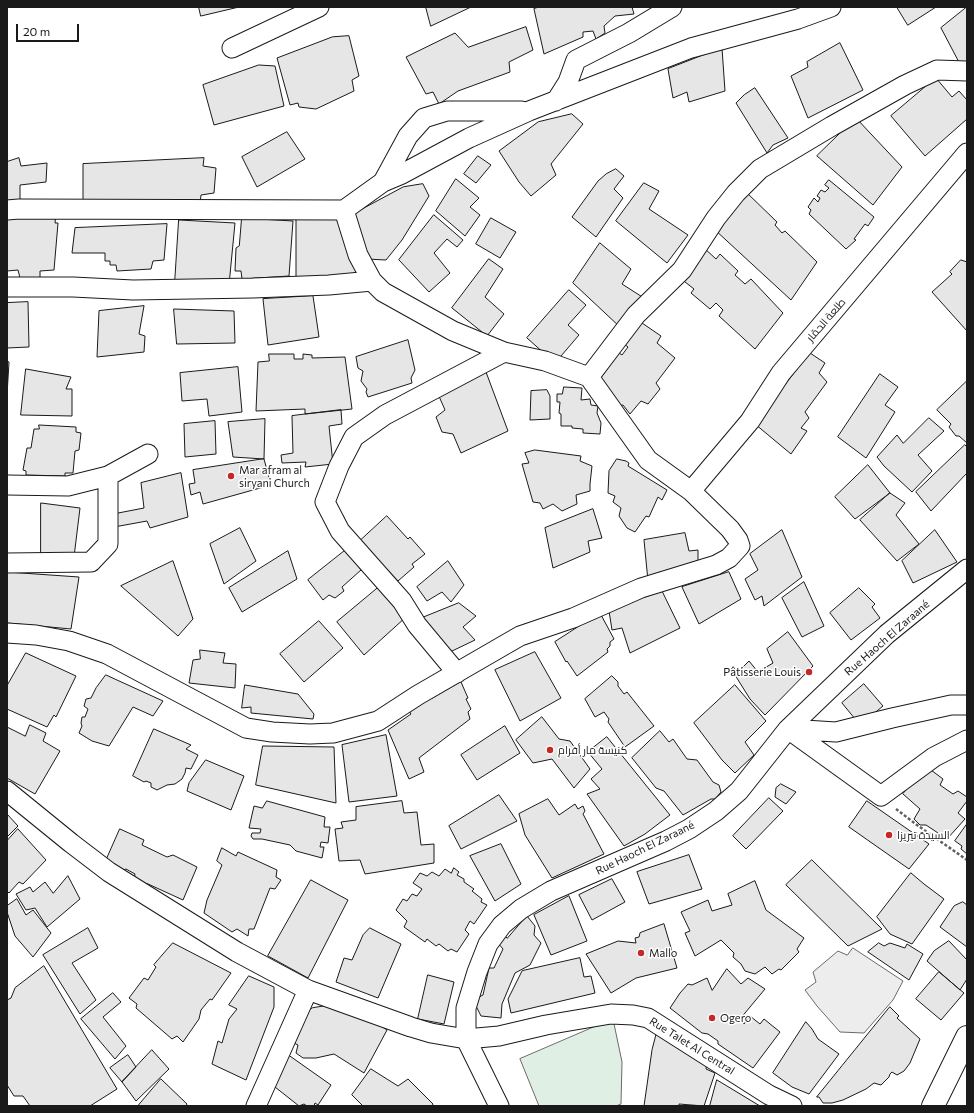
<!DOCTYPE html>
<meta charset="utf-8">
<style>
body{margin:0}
#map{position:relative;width:974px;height:1113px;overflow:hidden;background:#fff;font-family:Commissioner,sans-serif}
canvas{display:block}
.frame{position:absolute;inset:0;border:8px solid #1a1a1a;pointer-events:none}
.scale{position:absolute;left:16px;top:24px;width:63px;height:18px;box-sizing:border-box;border:2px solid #1a1a1a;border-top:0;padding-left:5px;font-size:12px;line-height:14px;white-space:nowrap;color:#1a1a1a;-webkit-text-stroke:3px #fff;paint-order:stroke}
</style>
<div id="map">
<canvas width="974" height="1113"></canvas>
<div class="frame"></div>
<div class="scale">20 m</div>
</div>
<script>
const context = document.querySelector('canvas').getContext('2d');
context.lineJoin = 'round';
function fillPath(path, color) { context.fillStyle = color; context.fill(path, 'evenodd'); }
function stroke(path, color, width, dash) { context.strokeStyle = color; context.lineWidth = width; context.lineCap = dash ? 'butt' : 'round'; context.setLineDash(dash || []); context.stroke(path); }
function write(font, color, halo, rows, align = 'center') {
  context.font = font + ' Commissioner,Cairo,sans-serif'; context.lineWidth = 3; context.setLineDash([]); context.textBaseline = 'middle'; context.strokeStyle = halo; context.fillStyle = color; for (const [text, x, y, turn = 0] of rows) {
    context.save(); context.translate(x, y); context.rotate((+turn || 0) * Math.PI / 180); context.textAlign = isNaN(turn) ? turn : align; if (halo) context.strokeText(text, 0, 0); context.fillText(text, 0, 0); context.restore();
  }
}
const green = new Path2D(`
 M613 1019 622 1062 621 1104 616 1106H539L520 1059Z`);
fillPath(green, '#e0efe3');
stroke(green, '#6a6a6a', 1);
const parking = new Path2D(`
 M853 948 903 981 893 1000 864 1033 840 1032 817 1006 805 990 816 982 813 972 838 951 847 955Z`);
fillPath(parking, '#ededed');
stroke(parking, '#6a6a6a', 1);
const building = new Path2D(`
 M199 7H239L201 16Z
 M426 7H471L431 26Z
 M539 7H632L634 14 615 16 604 26 605 33 596 39 593 31 583 32V37L544 54 534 9Z
 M897 7H936L908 25Z
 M967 7V65L962 68 941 28Z
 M526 27 533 50 509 62 510 72 458 91 439 104 433 92 426 94 406 57 455 33 468 47Z
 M349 36 359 76 352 80 354 91 316 109 299 107 298 103 290 105 277 58 332 37Z
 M840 43 863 90 808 118 791 76 808 67 807 62Z
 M722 48 725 91 689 102 687 92 673 98 668 69Z
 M259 65 275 66 284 106 214 125 203 85Z
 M936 78 952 97 959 91 967 100V119L925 156 891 116Z
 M755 88 788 138 773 145 767 153 736 103 744 95Z
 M572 114 583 124 551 164 556 175 531 196 519 182 499 151 538 122Z
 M856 118 902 167 873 205 817 156Z
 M287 132 305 159 257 187 242 157Z
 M478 156 491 165 476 183 464 174Z
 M19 158 21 166 47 163 46 182 20 185V201L7 203V162Z
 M204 158 203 166 216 168 214 193 201 195 200 204 83 206V164Z
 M616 169 624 176 614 189 623 198 596 237 572 217 598 181 606 174Z
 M456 179 479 198 470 207 480 215 465 236 436 211Z
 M829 180 874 217 868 226 865 224 854 239 856 240 846 249 809 214 811 210 808 207 814 198 818 202 820 198 817 196 821 190 825 192 829 188 825 185Z
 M644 183 659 191 649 209 688 235 667 263 616 221Z
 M423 184 429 196 402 240 386 260 366 259 349 216 403 187Z
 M745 191 777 222 775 225 782 233 785 231 817 262 791 300 714 229Z
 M56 214 55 223H58L54 270 40 271V278H20L18 270 7 271V217Z
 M342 215 363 275 296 281V217Z
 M434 215 463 240 457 247 447 239 434 253 450 273 429 292 399 260Z
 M242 218 293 221 289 276 242 279 241 271H235L236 248 239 246Z
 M491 218 516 232 500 258 476 244Z
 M179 220 235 223 229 285 175 283Z
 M167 224 164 260 153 261 151 269 117 271 116 265H110V261H105V253H72L75 228Z
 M600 243 631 269 622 284 647 300 621 328 573 283Z
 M703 247 716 259 720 254 738 271 735 275 745 284 751 279 783 313 755 349 719 316 723 310 716 303 710 309 691 293 694 289 680 278Z
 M489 259 503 269 485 297 504 314 487 336 452 308Z
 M961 260 967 262V331L932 292 952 274 950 272Z
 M569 290 586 305 568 325 579 335 555 363 527 338Z
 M313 296 319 337 268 345 263 299Z
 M28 302 29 347 7 348V303Z
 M144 306 139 334 145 336 144 352 97 357 99 311Z
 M174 309 234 311 235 343 177 344Z
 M642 323 661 336 657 343 675 358 656 383 660 389 648 404 641 401 630 414 623 405 617 406 597 383 619 353 622 355 628 347 624 344Z
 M408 340 415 370 411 378 412 383 368 397 366 392 367 389 361 381 363 371 358 368 356 357Z
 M810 353 825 363 819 373 827 382 805 412 809 418 801 428 807 431 791 454 755 424Z
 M269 354H294V359H303V354L312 355V358L345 357 352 409 305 414V409L256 411 258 362 269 361Z
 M7 361 9 362 7 395Z
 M238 367 242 412 209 416 207 399 182 401 180 373Z
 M26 369 71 377 66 389H72V416L21 415Z
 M486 372 508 431 461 453 453 434 442 432 436 417 445 410 438 394Z
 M880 374 898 387 885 405 895 412 866 458 838 437Z
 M967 381V443L959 436H956L949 427 951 424 937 410Z
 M564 387 582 388 581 400 590 399 591 405 598 406 597 413 601 423 600 434 583 433V429L572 428V426H561V414L559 413 560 402H557V394H562Z
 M547 390 550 396V419L530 420 531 391Z
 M341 410 342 424 329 426 333 464 305 467 306 462 282 463 281 455 293 453 292 416Z
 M929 418 944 431 918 455 932 471 912 492 884 466 877 457 897 435 903 443Z
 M265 419 264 459 233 457 228 422Z
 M215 421 216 454 185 457 184 424Z
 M39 425 76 427V432L81 433 79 450 75 451 73 473H65V476L26 475V471L23 470 27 448H31L34 429H39Z
 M965 445 967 447V473L931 511 916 492Z
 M535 450 581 456 580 461 592 466 590 484V491L576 495 577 504 562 511 553 504 543 509 540 503 533 502 522 464 529 463 525 453Z
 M264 459 271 485 203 504 200 492 191 495 189 484 195 483 193 470Z
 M617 459 626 461 629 463 628 466 667 490 662 500 658 497 649 517 646 516 635 532 627 528 619 516 621 508 613 502 615 496 608 493 609 471Z
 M868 465 890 493 855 519 835 497Z
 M181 473 188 517 150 528 147 521 114 527 113 514 144 508 141 483Z
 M890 493 905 503 896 515 919 544 897 561 860 520Z
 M41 503 80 508 74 557 41 559Z
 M593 509 602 538 588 541 590 552 553 568 545 528Z
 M387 516 408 539 410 537 425 554 412 564 414 567 398 581 360 541Z
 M240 528 256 561 224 584 210 544Z
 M782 530 802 577 764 606 762 596 755 600 745 579 758 570 750 554Z
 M935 530 957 562 913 583 902 561Z
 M685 533 689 551 698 550V565L648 581 644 540Z
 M347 549 361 570 342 587 344 591 335 598 329 595 323 600 308 580Z
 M288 551 297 579 242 612 229 588Z
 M173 561 193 619 178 636 121 586Z
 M448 561 464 585 451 602 442 592 427 601 417 587Z
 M7 572 79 577 71 629 7 623Z
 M729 572 741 599 699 624 682 587Z
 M804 582 824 626 802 637 782 598Z
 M379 587 406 617 364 655 337 622Z
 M859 588 875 604 872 607 880 618 851 640 830 613Z
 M662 591 680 628 630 653 622 628 612 630 609 611Z
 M459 603 476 616 463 627 475 640 450 652 422 618Z
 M600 613 614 639 610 642V646L607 649 608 652 577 676 567 661 566 662 555 642Z
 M319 621 343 648 304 682 280 654Z
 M788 632 813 666 765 715 750 699 735 675 749 661 758 672 773 663 767 649Z
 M200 650 225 653 223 663 236 664 235 688 189 683 193 660 200 659Z
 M535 652 561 698 520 721 495 670Z
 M26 653 76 676 56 717 54 715 47 727 7 709V686Z
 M106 675 163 701 153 716 133 707 109 746 92 741 79 733 82 726 81 723 82 717H85L88 709 84 706 86 699 91 698 96 688Z
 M612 676 618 682V686L624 694 627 692 654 726 625 747 608 722 609 719 604 712 595 717 585 699Z
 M461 682 468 698 466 699 471 709 468 712 470 719 419 758 424 772 409 779 388 730 411 714 409 711 426 699 432 698Z
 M864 684 883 706 860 725 842 703Z
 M245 685 298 694 314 714 313 719 251 713V707L242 708Z
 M735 685 766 721 745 742 754 755 735 773 722 760 694 723Z
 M542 717 559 739 570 741 590 769 574 788 552 759 533 763 516 740Z
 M30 725 46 733 43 741 60 751 35 794 7 778V727L25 736Z
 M505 726 520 753 477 780 461 755Z
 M154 729 191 745 186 749 198 755 191 769 186 768 185 773 182 779 175 784 167 785 157 790 151 787V783L146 781 144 782 133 776Z
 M660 731 669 742 673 739 687 759 697 760 713 782 719 785 721 792 715 799H711L683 815 664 791 656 788 632 758Z
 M386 735 397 796 349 802 342 745Z
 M607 737 670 815 645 834 624 846 587 794 600 789 591 779 602 769 588 752Z
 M263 746 334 747 336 803 256 785Z
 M206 760 244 776 231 810 187 791 189 783Z
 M927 767 943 779 940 785 953 794 958 791 967 797V801L958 813 965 819 947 839 926 825H920L914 819 920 809 903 794Z
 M781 784 796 792 786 804 775 797 776 788Z
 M499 795 517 821 461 849 449 826Z
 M769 798 783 811 746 849 733 836Z
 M548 799 559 815 575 804 578 809 583 806 585 811 583 814 604 854 552 878 525 835 519 814Z
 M267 801 325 817 324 827H330L328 843 321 842 320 847H324L322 858 296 851 290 845 262 839H253L251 836 252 833H260L261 829 249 828 254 806 262 808Z
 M402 801 404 813 417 812 421 845 434 844V863L365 874 360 860 339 861 335 829 343 828 341 822 356 820V807Z
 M867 801 929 844 909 869 849 827Z
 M7 814 18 826 7 837Z
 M967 824V854L961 849 962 846 955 841Z
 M18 829 46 860 23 884 19 882 9 893 7 891V841Z
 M120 829 144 840 142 845 167 857 173 855 197 867 183 900 148 884 134 880 135 874 126 869 121 871 105 863Z
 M501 844 521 884 495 901 470 856Z
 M222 848 236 856 238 852 277 870 276 877 281 880 275 889 270 888 254 929H249L248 936 237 929 232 932 204 913 207 900 222 865 217 861Z
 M689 855 702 889 649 904 637 872Z
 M812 860 882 929 848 946 786 885Z
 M454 868 459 872 457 875 464 879V882L474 889 472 891 482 899 481 902 487 905 474 924 470 921 465 930 469 934 457 952 451 949 448 951 439 944 436 946 427 939 425 942 404 927 407 921 396 910 403 899 407 901 412 894 417 896 422 889 413 883 420 873 427 876 432 872 439 876 445 869 451 873Z
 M911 873 924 884 944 899 912 944 890 934 877 917Z
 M68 876 80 899 47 927 35 908 26 910 16 894 30 887 33 892 45 882 53 893Z
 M612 879 625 902 592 920 579 895Z
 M311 880 348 900 308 978 268 956Z
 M755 881 766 910 804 938 797 949 799 952 781 970 779 969 772 974 765 967 755 974 745 971 741 964 733 957 734 953 721 940 695 956 685 933 690 931 681 912 708 900 712 911 732 905 728 894Z
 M569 896 587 941 551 955 534 915Z
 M17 899 26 915 33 910 51 933 33 957 15 936 7 912V906Z
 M963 902 967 905V947L940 927 954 906Z
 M527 916 535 926 534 935 541 943 530 965 515 973 502 1004 501 1018 481 1016 476 1006 479 997 483 995 489 968H494L503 949 498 943 504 935 507 938Z
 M664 924 677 968 636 978 611 993 586 954 618 941 636 943 635 938 639 937 640 933Z
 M88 928 98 948 72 963 96 1000 80 1014 43 955Z
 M370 928 401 944 378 998 336 982 344 958 352 960 363 935Z
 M949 941 967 960V979L960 990 927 961 934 951Z
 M173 943 231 973 212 1000 210 999 201 1010 199 1019 183 1042 177 1036 172 1039 136 1008 137 1004 129 998 144 978 148 980 156 967 154 965Z
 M879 943 884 946 890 943 905 948 907 944 923 954 909 980 868 952Z
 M580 958 584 977 591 976 595 993 511 1013 508 999 522 971Z
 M44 966 117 1089 90 1106H30L23 1096H14L7 1085V1000L11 998 15 988Z
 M727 969 741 984 748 978 765 989 740 1019 744 1024 750 1016 760 1024 764 1019 780 1032 753 1068 718 1044V1041L708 1034 702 1033 670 1008 680 993 688 984 692 985 707 978 712 990Z
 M939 972 964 993 941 1020 916 999Z
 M428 975 454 982 444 1024 418 1019Z
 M249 976 274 987V1007L246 1080 212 1064 218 1041 222 1043 229 1019 237 1009 229 1005Z
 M113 993 121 1002 103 1017 126 1046 115 1059 81 1019Z
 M330 1005 357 1010 387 1030 364 1073 334 1054 316 1058H303L296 1053 298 1045 290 1041 301 1015 312 1008Z
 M890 1007 899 1016 897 1018 920 1039 910 1063 904 1071 897 1075 892 1072 890 1074 889 1077 881 1085 874 1083 866 1089 843 1100 832 1103H823L819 1097H817Z
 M806 1022 812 1029 818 1039 839 1054 809 1094 792 1087 773 1073Z
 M657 1032 707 1062 706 1069 715 1073 704 1106 679 1104V1106H644L652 1050Z
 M152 1050 169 1069 136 1101 122 1082Z
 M287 1054 331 1085 318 1105 315 1103 314 1106H307L304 1104 299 1106 275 1087Z
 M128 1055 136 1067 122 1082 110 1068Z
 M371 1069 398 1086 408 1079 433 1104 432 1106H363L352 1095Z
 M161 1079 187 1104 186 1106H138Z
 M717 1080 760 1106H710Z`);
fillPath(building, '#e6e6e6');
stroke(building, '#1a1a1a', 1);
const minor = new Path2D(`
 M232 48 319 7
 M556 101 568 82 576 60 629 33 672 7
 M383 182 408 136 424 118 447 111H522
 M7 210 19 209 344 210 383 182 402 174 469 138 529 111 691 48 798 19 831 7
 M7 287H73L133 290 253 288 329 285 372 281
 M589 377 636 315 682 270 716 218 736 193 760 169 832 126 905 85 937 70 967 71
 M7 485 68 486 108 476 148 454
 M691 491 750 421 781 373 967 153
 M7 563 91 562 108 544V476
 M7 633 36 635 69 641 107 654 246 728 272 732 310 734 333 733 378 721 418 695 520 636 573 618 641 588 716 565 729 558 740 546 738 540 730 529 691 491 648 460 589 377 545 361 504 352 453 331 383 292 372 281 358 255 344 210
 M457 673 417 625 402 601 340 531 325 502 339 466 354 437 385 415 504 352
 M788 729 881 796 934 757 967 740
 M788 729 836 732 892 718 951 705H967
 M7 791 71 843 109 872 237 952 308 990 411 1027 431 1033 466 1039 499 1036 546 1025 611 1014 633 1015 648 1018 769 1095 792 1106
 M256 1106 308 990
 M499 1106 466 1039V1008L477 972 488 944 502 925 521 909 551 891 666 841 689 829 716 811 739 791 788 729 887 634 967 569`);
const trunk = new Path2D(`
 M933 1106 967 1037`);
stroke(minor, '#1a1a1a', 21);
stroke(trunk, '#1a1a1a', 24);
stroke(new Path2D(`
 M896 809 917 825 967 860`), '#5f5f5f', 2.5, [3, 2]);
stroke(minor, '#fff', 19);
stroke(trunk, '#fff', 22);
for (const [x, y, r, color] of [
 [231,476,4,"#c62828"],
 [809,672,4,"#c62828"],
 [550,750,4,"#c62828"],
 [889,835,4,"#c62828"],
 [641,953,4,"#c62828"],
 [712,1018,4,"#c62828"]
]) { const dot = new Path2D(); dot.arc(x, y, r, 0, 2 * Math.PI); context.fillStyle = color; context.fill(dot); stroke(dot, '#fff', 1.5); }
write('11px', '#1a1a1a', '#fff', [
 ["طلعة الحمّار",826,320,-49],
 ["Rue Haoch El Zaraané",887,638,-41],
 ["Rue Haoch El Zaraané",645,848,-26],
 ["Rue Talet Al Central",692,1046,32]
]);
write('11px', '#1a1a1a', '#fff', [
 ["Mar afram al",239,470],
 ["siryani Church",239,483],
 ["Pâtisserie Louis",801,672,"right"],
 ["كنيسة مار أفرام",558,750],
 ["السيدة تيريزا",897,835],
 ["Mallo",649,953],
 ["Ogero",720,1018]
], 'left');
</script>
